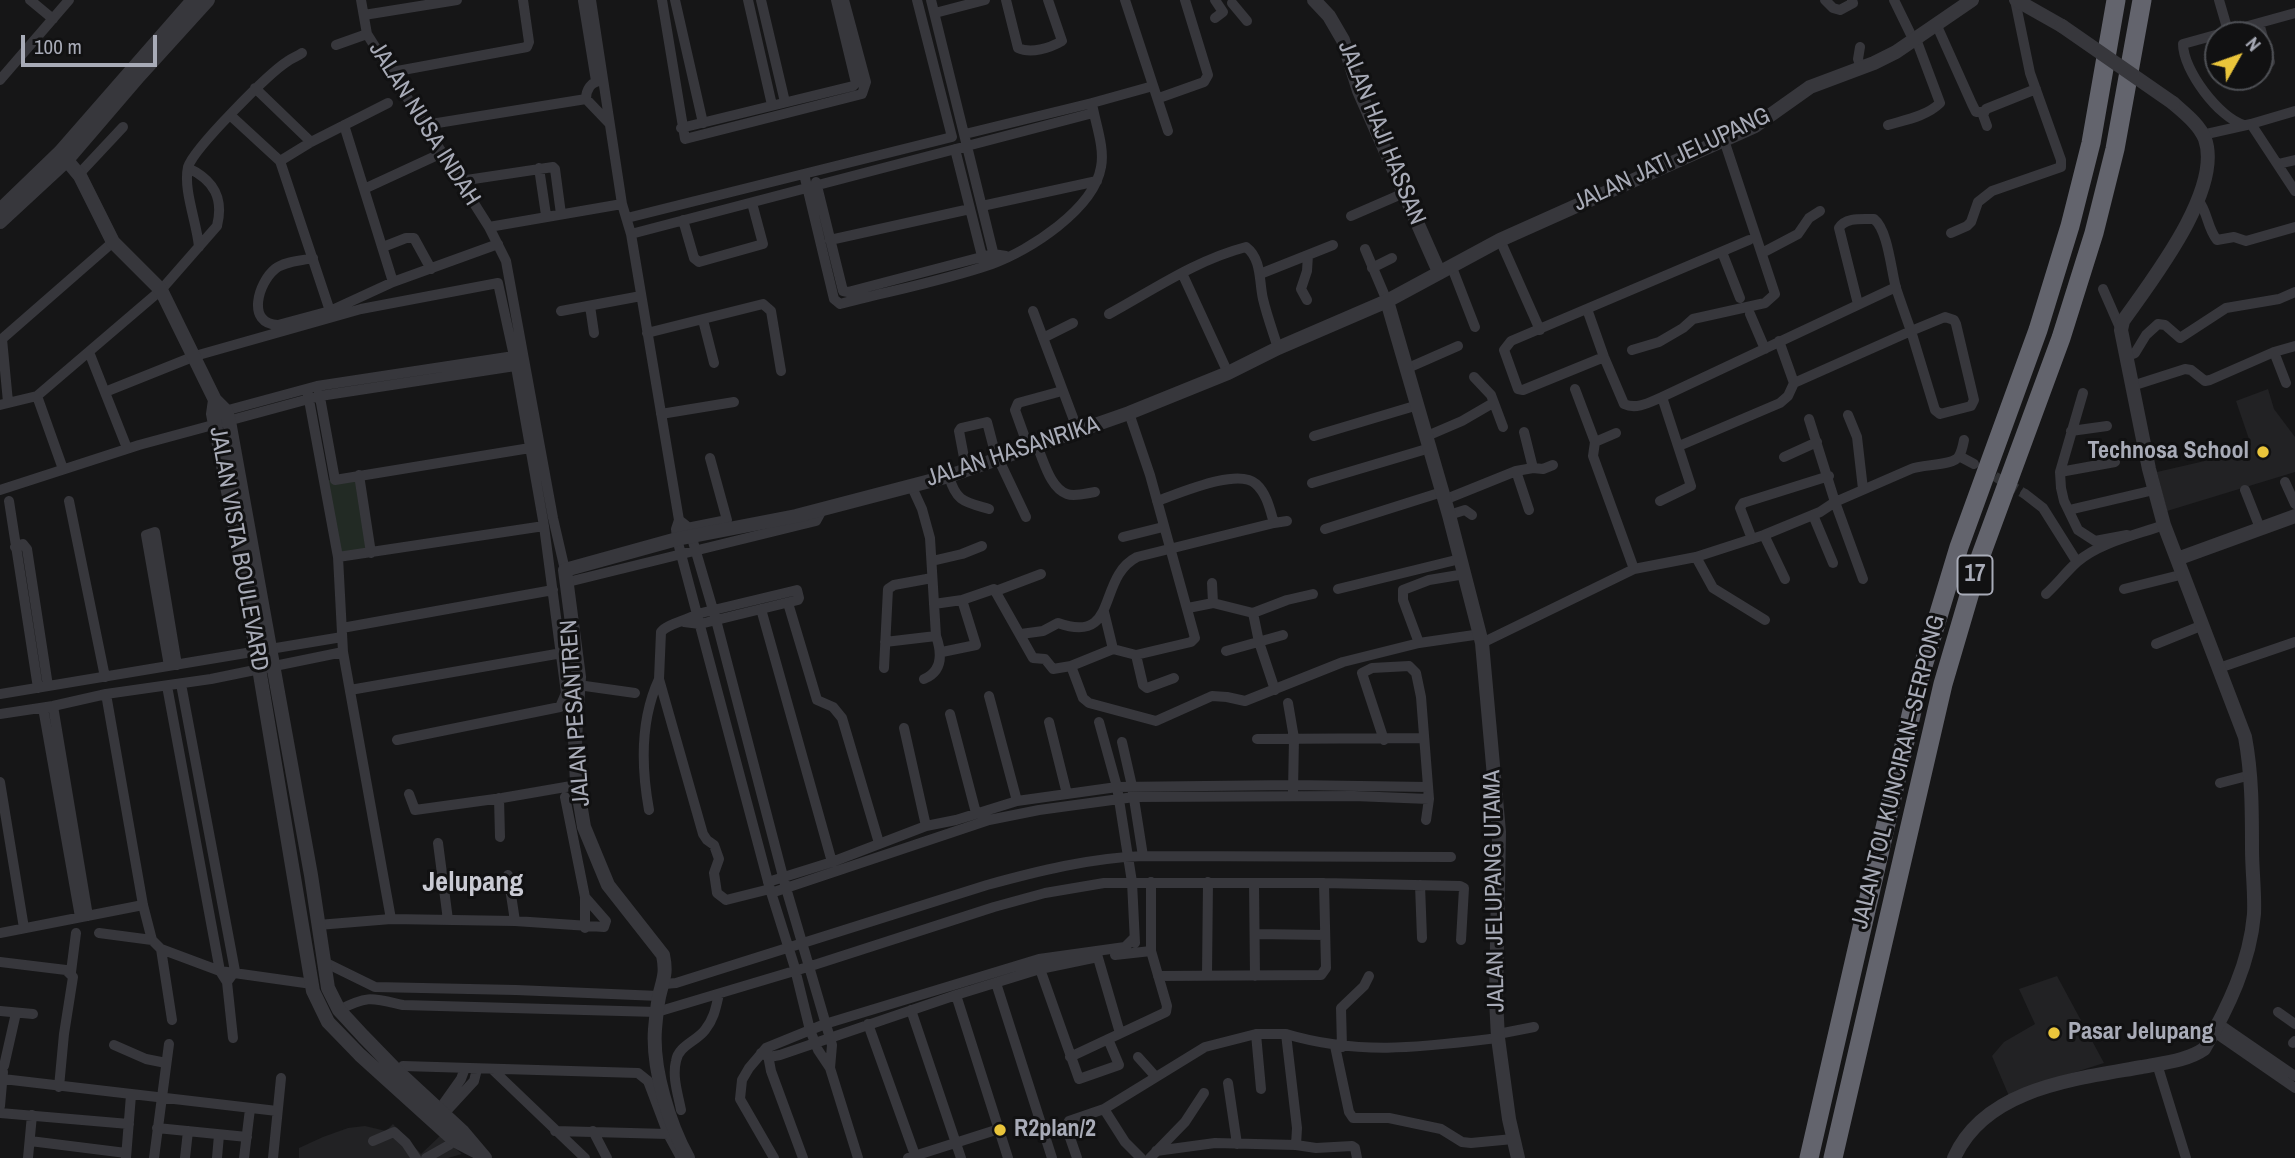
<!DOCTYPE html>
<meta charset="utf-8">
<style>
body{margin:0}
#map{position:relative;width:2295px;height:1158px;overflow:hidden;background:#161617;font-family:"Archivo Narrow",sans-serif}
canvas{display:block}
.north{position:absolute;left:2204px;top:21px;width:70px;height:70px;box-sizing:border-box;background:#111112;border:2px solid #4d4f54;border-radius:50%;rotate:50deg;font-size:19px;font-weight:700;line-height:28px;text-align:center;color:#a8abb7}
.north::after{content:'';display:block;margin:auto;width:24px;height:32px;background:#eac53b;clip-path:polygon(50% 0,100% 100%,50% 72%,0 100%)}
.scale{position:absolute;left:21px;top:35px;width:136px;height:32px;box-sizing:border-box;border:4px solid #a8abb7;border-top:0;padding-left:9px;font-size:21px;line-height:24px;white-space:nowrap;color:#a8abb7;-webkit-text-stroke:5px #111112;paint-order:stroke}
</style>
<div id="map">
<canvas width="2295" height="1158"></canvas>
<div class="north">N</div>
<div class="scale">100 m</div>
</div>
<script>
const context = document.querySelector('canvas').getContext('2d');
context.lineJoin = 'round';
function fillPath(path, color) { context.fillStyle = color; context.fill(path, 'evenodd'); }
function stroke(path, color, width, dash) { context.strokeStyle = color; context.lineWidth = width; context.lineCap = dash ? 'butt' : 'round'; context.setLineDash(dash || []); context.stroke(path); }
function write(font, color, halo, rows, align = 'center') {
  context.font = font + ' "Archivo Narrow",sans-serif'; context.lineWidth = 6; context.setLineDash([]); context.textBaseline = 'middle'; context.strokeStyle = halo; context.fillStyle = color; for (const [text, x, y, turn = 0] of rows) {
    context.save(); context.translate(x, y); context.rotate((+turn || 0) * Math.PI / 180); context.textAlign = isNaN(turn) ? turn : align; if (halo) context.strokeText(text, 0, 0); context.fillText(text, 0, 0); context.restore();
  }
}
fillPath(new Path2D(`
 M2268 389 2274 409 2295 437V472L2167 511 2157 472 2209 460 2251 445 2236 401Z
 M2057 976 2104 1063 2022 1089 2009 1096 1992 1056 2004 1042 2035 1024 2019 989Z
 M393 1124 421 1154 440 1136 462 1154 448 1158H299V1148L323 1137 348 1128 365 1126 386 1131Z`), '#222224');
fillPath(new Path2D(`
 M359 475 371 553 338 557 324 481Z`), '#222a24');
stroke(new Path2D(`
 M1982 469 2025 494`), '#333437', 10, [10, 5]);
stroke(new Path2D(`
 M30 0 53 19
 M361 0 367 34 489 227 506 261 553 518 565 570
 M591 0 622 204 631 234 679 520 676 529 677 539 770 889 794 965 810 1030 818 1050 830 1068 858 1158
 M662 0 685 139 862 94 866 82 844 0
 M675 0 703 123
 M748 0 772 105
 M761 0 785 102
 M931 0 995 260
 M1006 0 1018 48C1031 54 1050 48 1062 41L1048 0
 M1125 0 1168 131
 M1825 0 1833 8 1840 10 1853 3 1852 0
 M1894 0 1914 41
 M2219 0 2228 31
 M583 1 596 81
 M1232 3 1247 21
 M935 13 985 0
 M364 15 457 0
 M1215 18 1223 12 1215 0
 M2259 23 2270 62
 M1937 26 1972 104 1976 112H1983
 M336 45 367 34
 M1860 47 1858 59 1861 68
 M392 72 527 47 529 42 523 0
 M0 80 69 0
 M601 81C591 81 586 90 586 99L609 123
 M255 88 311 142
 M1159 98 1204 82 1208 75 1185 0
 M230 115 280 161 330 311
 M2251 124 2295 191
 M344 125 393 282
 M425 125 586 99
 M1888 125C1905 120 1927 116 1940 103L1916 39
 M2244 125C2219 118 2183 70 2183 44L2295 13
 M1987 126 1983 115 1986 109 2036 89
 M681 128 853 86 856 83 836 0
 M965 134 1092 103 1153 86
 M2202 135 2251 124 2295 111
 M955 149 984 264
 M280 161 311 142 388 103
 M2278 164 2295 160
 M539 168 546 215
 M79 174 123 127
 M804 174 834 299 840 304C890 291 943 281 992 264 1029 251 1094 209 1101 167 1105 147 1095 123 1092 103
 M460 181 553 167 555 169 561 214
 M816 182 843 291 848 292 993 254 1006 256
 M364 189 442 153
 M2198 200C2208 212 2207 228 2217 240L2234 237 2246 241 2295 227
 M982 206 1097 181
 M1351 216 1404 193
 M627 218 952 137 917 0
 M683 220 694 258 699 262 763 244 752 203
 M489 227 622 204
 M1951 233 1967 226 1971 222 1978 202 1992 191 2061 167V160L2030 73 2015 0
 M631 234 1093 113
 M830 240 970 209
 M1500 240 1540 330
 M199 247C197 223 183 190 188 167 194 148 269 73 288 61 292 58 298 56 302 53
 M383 247 406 238H414L431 269
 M1365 249 1387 301
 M1722 252 1740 298
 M1762 253 1798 234 1809 218 1820 211
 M313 258C301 261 285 261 275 269 258 283 246 324 278 325L330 311 393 282 498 244
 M1451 265 1475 327
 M1372 268 1392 258
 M1182 273 1228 373
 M1260 274 1333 245
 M2103 289 2121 330
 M1307 300 1301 289 1307 271 1308 255
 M590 306 594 333
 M1587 309 1604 357 1624 404C1637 410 1650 402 1662 397
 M561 311 641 296
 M1033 311 1078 431
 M1109 314C1153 290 1196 260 1246 247 1262 259 1259 282 1263 299 1267 316 1273 332 1278 348
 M1750 314 1765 349
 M1945 317 1954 320 1956 324 1974 400 1971 406 1940 414 1935 410 1911 331Z
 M703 320 714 363
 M647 333 763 304 771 311 781 371
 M1043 338 1073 323
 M1779 341 1794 383
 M1632 350 1659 342 1683 328 1693 319 1765 303 1775 294 1724 140
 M89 352 127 448
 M2274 352 2286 383
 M1604 357 1523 390 1518 389 1504 350 1511 341 1749 240
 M2125 357 2135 353 2146 335 2158 324 2165 325 2180 338 2226 308 2279 299 2295 292
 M1408 368 1458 346
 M1474 377 1491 395 1503 427
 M2132 386 2185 369 2191 370 2205 381 2210 380 2274 352 2295 346
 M307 389 338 557 544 526
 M1575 389 1595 442
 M105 392 195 356 361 309 498 283 514 356 544 526 566 693 560 707 397 740
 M319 392 335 480 530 448
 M2083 393 2060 472 2061 488 2064 501 2078 530 2095 541 2127 535
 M37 396 63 469
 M8 402 2 339 113 242
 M0 405 37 396 161 290 217 226C224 198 214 180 188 168
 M221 412 317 386 514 356
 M661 414 734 402
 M1848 415 1857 437 1863 489
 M1809 419 1835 502 1863 579
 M2071 431 2107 426
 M1616 433 1595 442 1593 456 1634 569 1696 557 1764 535 1820 512 1835 502 1911 469C1923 464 1954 466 1959 456 1962 451 1963 445 1964 440
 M1314 436 1418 405
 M1427 436 1462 421 1493 403
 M1037 446C1044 461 1050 488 1067 494 1075 497 1087 493 1095 492
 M1679 446 1780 403 1788 396 1794 383 1911 331C1906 317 1901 303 1896 288 1891 270 1888 230 1874 219 1862 219 1845 217 1839 228L1858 304
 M1029 449 1015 410 1018 403 1062 391
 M1959 456 1974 464
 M1784 457 1817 442
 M998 458 1026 517
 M966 468 959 431 961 428 987 422 993 445
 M1533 468 1543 469 1553 465
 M1516 471 1529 510
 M2060 472 2115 462
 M359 475 371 553
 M949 476C956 502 965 502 989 509
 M2285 482 2295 504
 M1312 483 1430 448
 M0 490 139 445 320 396 515 366
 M2245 490 2260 528
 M2025 494 2043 508 2077 562
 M1444 500 1516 471 1533 468 1524 432
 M9 501 38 688
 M69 501 105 677
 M1157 501C1178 494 1238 467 1256 484 1267 494 1270 510 1274 523L1287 521
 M1660 501 1691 486 1662 397 1896 287
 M2069 510 2154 490
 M1449 515 1465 510 1472 515
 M1813 515 1833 563
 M679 520 689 528 716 620 786 888 832 1045 830 1068
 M682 529 727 520 710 458
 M1325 529 1442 492
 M1764 535 1785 579
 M1123 537 1163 527
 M1752 539 1740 508 1743 503 1829 476
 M15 547 23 544 27 549 48 686
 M338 557 343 652 391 919 515 921 604 927 606 921 585 897
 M1696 557 1713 588 1765 620
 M932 561 962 554 982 546
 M572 581 816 521 822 510
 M1212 583 1213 603
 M1338 589 1460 559
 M2124 589 2184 574
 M996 591 1041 574
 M2046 594C2057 584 2066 572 2077 562 2100 542 2136 535 2164 525
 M788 603 817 700 833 707 842 718 879 843
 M934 604 962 600 994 589 1033 658 1045 659 1053 669 1071 666 1083 698 1089 703 1156 721 1212 696 1227 697 1245 701 1343 662 1419 643 1481 634
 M1188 608 1213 603 1253 613 1287 600 1313 594
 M761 609 832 862
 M1253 613 1259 642 1275 690
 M684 622 700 624 798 600 799 598 797 590 697 614C686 621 667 624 661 632L659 679 703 834 707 840 714 845 719 859 714 873 717 893 726 900 770 889
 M342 628 553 590
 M1021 634 1043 631 1058 623C1120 645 1096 578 1137 557L1274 523
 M885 642 936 636 930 538 922 509 911 485
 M1419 643 1403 600V590L1429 580 1465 574
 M1482 643 1634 569
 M2156 644 2203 625
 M1113 649 1136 655 1191 642 1195 638 1150 475 1129 413
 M1226 651 1283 635
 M942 652 976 645 962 600
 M1136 655 1143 685 1147 688 1174 678
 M169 666 146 535 155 532 177 665
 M1071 666 1113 649 1104 612
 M884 668 888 589 894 585 932 578
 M2219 668 2295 642
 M924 679C943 671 942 653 936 636
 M181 684 235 971 227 982
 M578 685 635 693
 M167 686 220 971 227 982 233 1038
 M350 690 562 653
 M0 694 342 637
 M106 694 143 905 152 940 161 949 172 1020
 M989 696 1017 801
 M1288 703 1294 738 1293 791
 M53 706 88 916
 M43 708 80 917
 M0 714 53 706 106 694 211 679 343 652
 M950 714 976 813
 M1049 722 1067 794
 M1099 722 1117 787 1132 882 1135 943
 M904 728 926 826
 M1257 739 1423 738
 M1384 740 1362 673 1372 668 1409 666 1416 673 1421 697 1429 799 1426 820
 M1122 742 1132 786 1143 856
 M0 782 24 928
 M2220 783 2251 775
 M409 794 415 810 502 798 577 785
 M565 797 585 897V928
 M499 798 500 837
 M649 810C641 766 640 720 659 679
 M438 843 448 920
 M508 875 515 921
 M768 882 832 862 926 826 956 820 1017 801 1117 787 1293 785 1428 787
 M1254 883 1255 976
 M1420 885 1422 938
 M771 893 989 820 1039 810 1134 797 1354 796 1429 799
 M318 925 391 919
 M0 933 143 905
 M99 933 152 940
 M1255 934 1325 935
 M161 949 220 971 312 984
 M1096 951 1120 1033
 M1115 955 1151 951
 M0 962 66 970 73 977 64 1034 59 1087
 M324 962 375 987 516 990 659 996
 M1040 969 1079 1079 1119 1065 1108 1039
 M71 972 76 933
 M1207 975 1208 882
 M1158 976 1321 975 1326 968 1324 883
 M996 983 1052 1158
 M664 984 676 983 987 885C1038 871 1090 858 1143 856L1451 857
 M956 995 1008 1158
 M339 1010C368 995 372 998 403 1005L657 1012 811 966 994 907 1045 893 1104 883H1324L1460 886 1464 888 1461 940
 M911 1010 961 1158
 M0 1011 33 1014
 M2278 1012 2295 1024
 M2218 1023 2295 1076
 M868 1024 916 1158
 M2214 1032 2295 1088
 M1256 1034 1261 1089
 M1286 1034C1360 1056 1423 1047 1498 1038
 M1498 1034 1534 1027
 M2293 1043 2295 1041
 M114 1045 146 1059 166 1063
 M1335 1046 1349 1112 1353 1118H1389L1441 1129 1462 1142 1471 1143 1513 1139
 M1342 1047 1341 1008 1364 986 1369 976
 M767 1050 771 1071 803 1158
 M761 1053 769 1057 780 1055 956 995 1040 969 1093 958
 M1070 1057 1166 1012 1167 1006 1151 951V882
 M1138 1057 1156 1077
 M2157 1064 2186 1158
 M4 1066 16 1013
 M403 1066 638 1073 648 1081 668 1134 680 1156
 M493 1070 585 1158
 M3 1079 277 1111
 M1228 1083 1237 1144
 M0 1106 3 1072
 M1104 1109 1125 1142 1141 1158
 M439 1110 461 1079 465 1068
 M681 1110C678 1094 672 1077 676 1061 678 1046 697 1041 705 1030 714 1019 716 1007 719 994
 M0 1113 129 1124
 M439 1119 474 1081 477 1069
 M157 1128 247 1137
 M555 1131 668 1134
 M593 1131 607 1158
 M30 1141 126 1153
 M373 1141 394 1132 406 1143 416 1158
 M1296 1145 1316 1148 1352 1146 1355 1148 1357 1158
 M28 1158 32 1115
 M126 1158 131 1095
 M154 1158 169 1044
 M185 1158 188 1131
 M217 1158 219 1135
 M244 1158 250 1109
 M273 1158 281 1078
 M426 1158 449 1145 458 1136
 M774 1158 740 1099 742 1080 749 1068 766 1048 825 1024 1039 959 1125 947 1134 938
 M908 1158 999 1129
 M1077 1158 1066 1126 1069 1121 1104 1109 1205 1047 1256 1034H1286L1297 1128 1296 1145 1215 1143 1156 1151
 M1150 1158 1185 1122 1204 1093`), '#37373c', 10);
stroke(new Path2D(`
 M1314 0 1329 16 1343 40 1359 91 1439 272
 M2016 0 2062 26
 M60 152 80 176 113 242 161 290 215 400 226 411 229 421 311 875 328 988 339 1010 363 1036 397 1071 463 1132 485 1158
 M0 210 60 152 193 0
 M0 222 67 160 139 76 208 0
 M1387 301 1449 515 1482 643 1499 832 1496 999 1498 1038 1509 1119 1518 1158
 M215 400 213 414 238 543 313 991 328 1022 360 1055 454 1140 477 1152
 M2177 559 2295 516
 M688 1158C669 1124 652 1068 655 1029 656 1018 657 1007 659 997 663 979 667 974 663 955L608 885 584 827 577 785 575 739 579 677 565 570 677 539 796 516 949 476 1129 413 1228 373 1278 348 1387 301 1500 240 1755 126 1810 87 1874 63 1896 52 1972 0
 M1954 1158C1985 1088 2075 1079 2142 1067 2161 1063 2187 1061 2204 1049 2228 1008 2250 962 2254 914 2255 892 2252 871 2252 849 2252 811 2252 774 2245 737L2164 525 2149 469 2121 330 2123 321C2151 281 2223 190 2205 139 2199 124 2184 113 2173 103`), '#37373c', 14);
stroke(new Path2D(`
 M1809 1158 1920 676 1959 547 2038 330 2070 226 2091 143 2116 0
 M1833 1158 1943 684 1981 555 2061 338 2094 233 2115 149 2142 0`), '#63646d', 19);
stroke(new Path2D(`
 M2062 26 2173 103`), '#37373c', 14);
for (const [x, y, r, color] of [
 [2263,452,7,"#eac53b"],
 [2054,1033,7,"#eac53b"],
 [1000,1130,7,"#eac53b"]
]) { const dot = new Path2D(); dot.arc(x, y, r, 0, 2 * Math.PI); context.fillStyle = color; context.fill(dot); stroke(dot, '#111112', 2.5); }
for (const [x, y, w] of [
 [1975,575,35]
]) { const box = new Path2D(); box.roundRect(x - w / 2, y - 19.5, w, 39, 5); context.fillStyle = '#111112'; context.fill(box); stroke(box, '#a8abb7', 2); }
write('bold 23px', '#a8abb7', null, [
 ["17",1975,575]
]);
write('24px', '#a8abb7', '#111112', [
 ["JALAN NUSA INDAH",424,124,58],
 ["JALAN HAJI HASSAN",1381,133,68],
 ["JALAN JATI JELUPANG",1672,160,-25],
 ["JALAN HASANRIKA",1013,452,-18],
 ["JALAN VISTA BOULEVARD",238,549,80],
 ["JALAN PESANTREN",576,713,-94],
 ["JALAN TOL KUNCIRAN–SERPONG",1899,772,-76],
 ["JALAN JELUPANG UTAMA",1495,891,-91]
]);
write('bold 24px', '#a8abb7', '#111112', [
 ["Technosa School",2249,452,"right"],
 ["Pasar Jelupang",2068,1033],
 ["R2plan/2",1014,1130]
], 'left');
write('bold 28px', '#c9cad3', '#111112', [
 ["Jelupang",473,883]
]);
</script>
